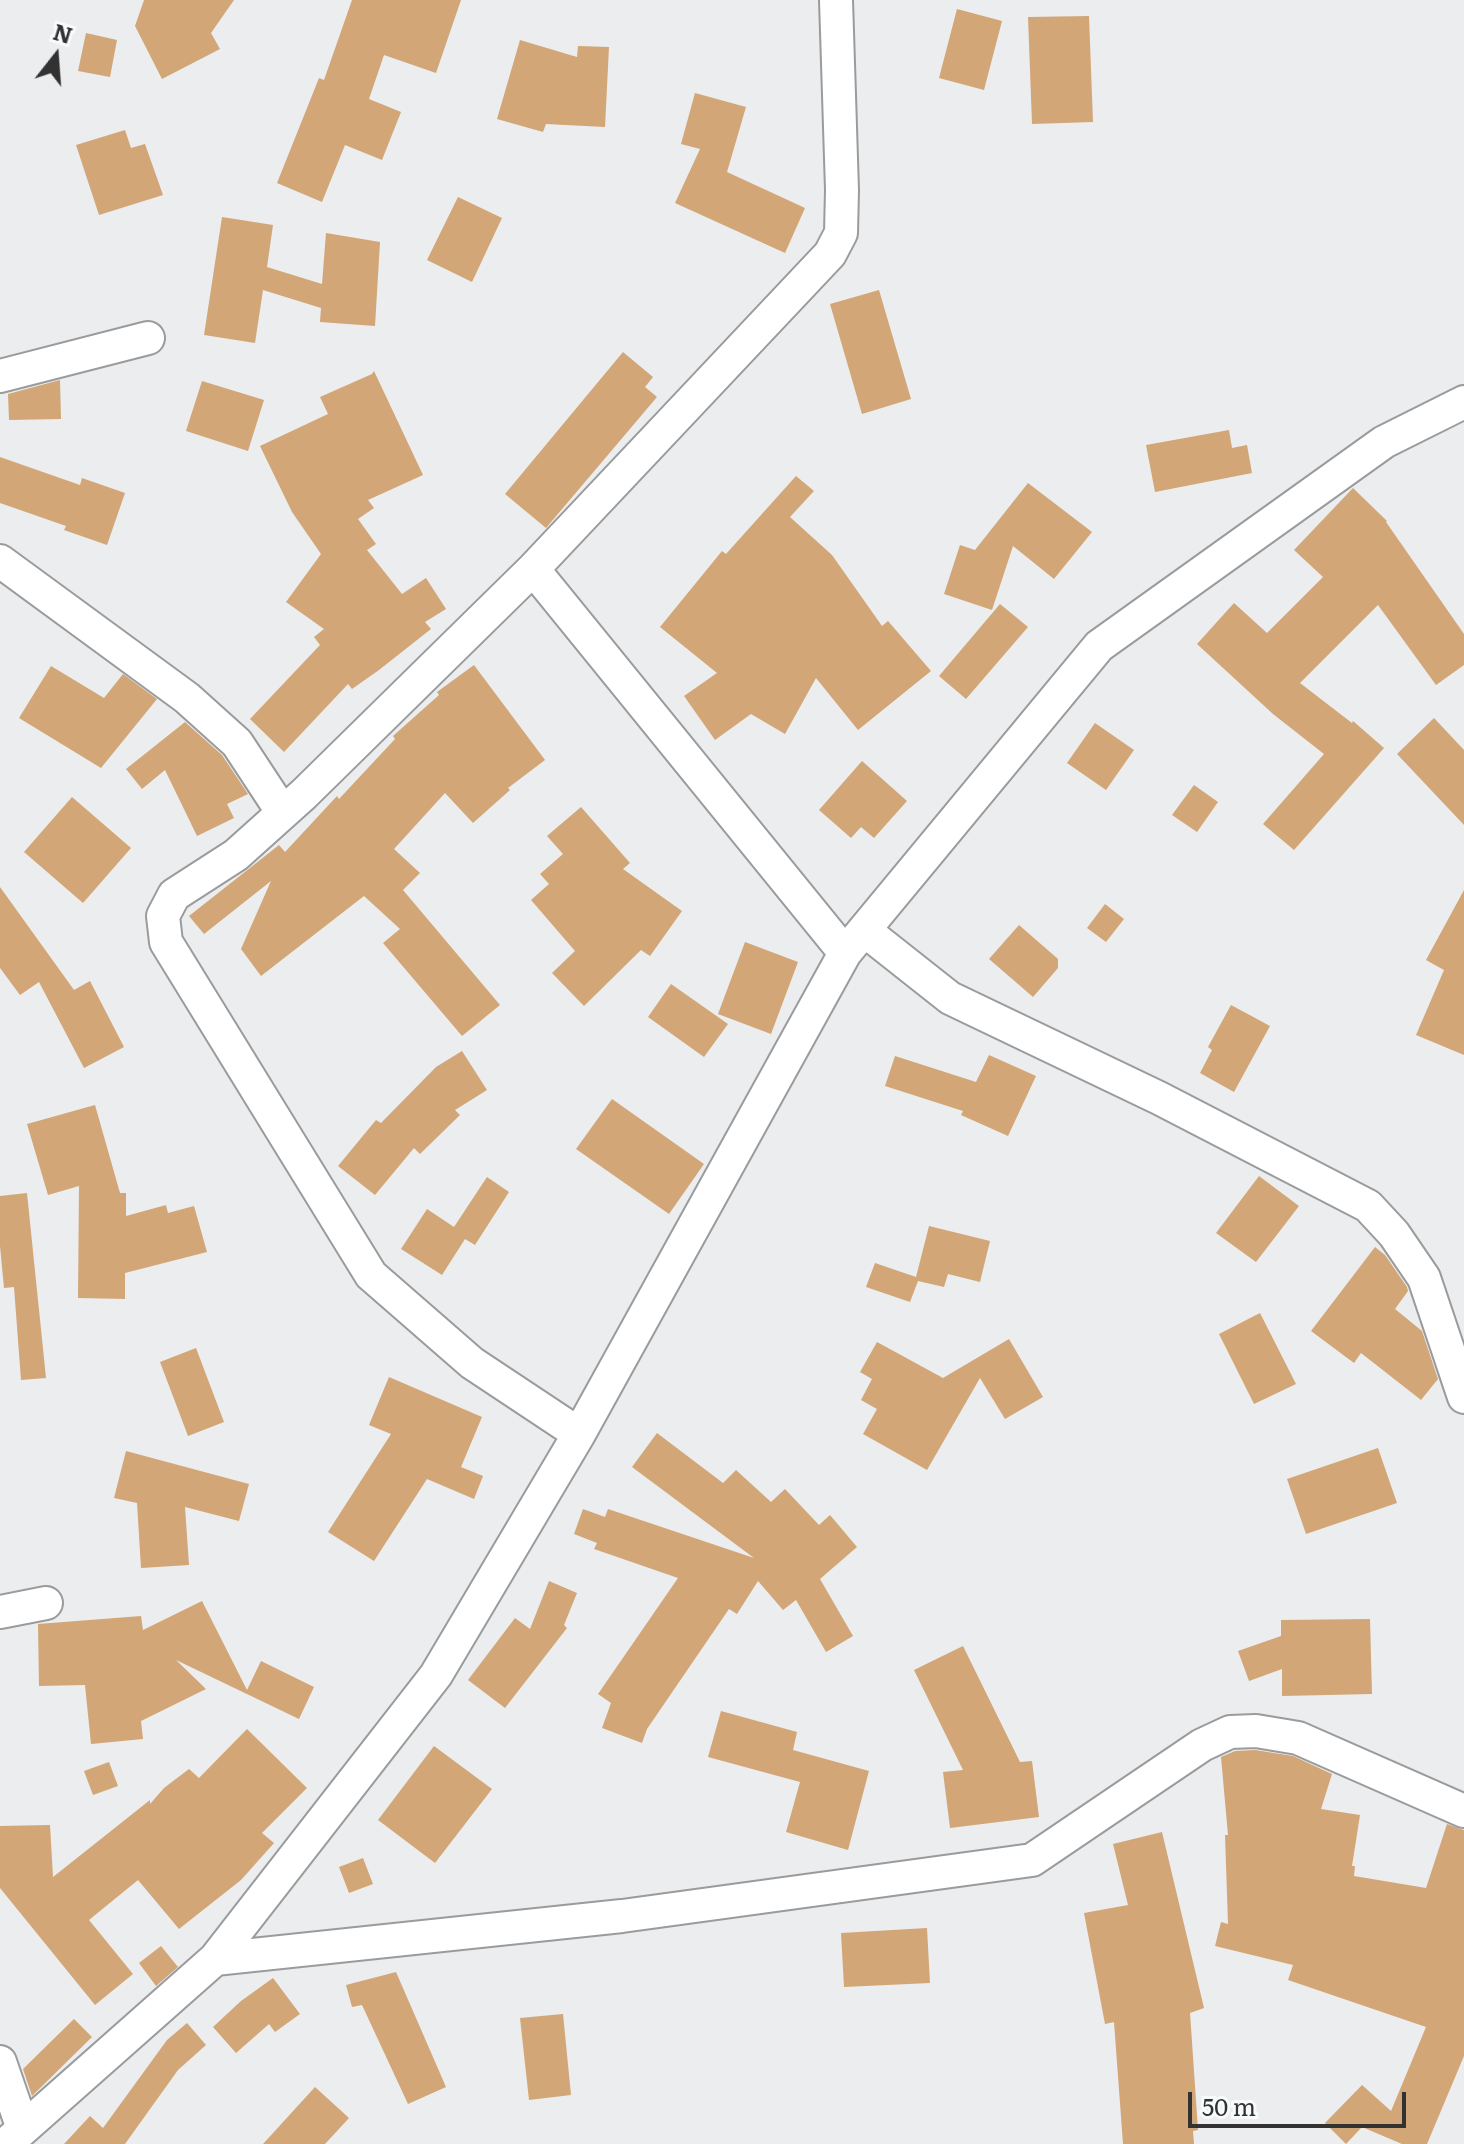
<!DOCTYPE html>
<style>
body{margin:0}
#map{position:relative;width:1464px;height:2144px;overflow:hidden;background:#ebedef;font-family:Literata,serif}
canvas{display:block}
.north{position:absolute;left:16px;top:16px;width:80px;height:80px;-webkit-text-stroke:6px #f8fbfc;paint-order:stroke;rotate:17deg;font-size:22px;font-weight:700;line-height:32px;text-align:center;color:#323233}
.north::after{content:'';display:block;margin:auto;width:28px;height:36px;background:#323233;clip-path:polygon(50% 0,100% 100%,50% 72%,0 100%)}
.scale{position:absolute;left:1188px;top:2092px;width:218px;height:36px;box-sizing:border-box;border:4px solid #323233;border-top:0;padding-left:10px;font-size:24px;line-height:28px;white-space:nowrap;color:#323233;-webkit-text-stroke:6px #f8fbfc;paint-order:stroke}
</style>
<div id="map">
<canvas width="1464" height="2144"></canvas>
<div class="north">N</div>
<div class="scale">50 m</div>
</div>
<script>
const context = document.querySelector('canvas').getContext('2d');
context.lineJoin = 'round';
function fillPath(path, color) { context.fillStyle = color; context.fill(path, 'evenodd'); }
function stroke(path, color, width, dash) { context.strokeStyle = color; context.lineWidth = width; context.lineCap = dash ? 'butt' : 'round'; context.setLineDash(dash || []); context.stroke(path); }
fillPath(new Path2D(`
 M144 0H234L211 33 220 49 162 79 135 26Z
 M352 0H461L436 73 384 55 369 99 401 112 382 160 345 145 322 202 277 183 319 78 324 80Z
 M957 9 1002 21 984 90 939 78Z
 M1089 16 1093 122 1032 124 1028 17Z
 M86 33 117 40 110 77 78 71Z
 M520 40 577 57 578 46 609 47 605 127 546 124 543 132 497 119Z
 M695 93 746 107 727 172 805 208 785 253 675 203 700 149 681 144Z
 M125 130 131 148 145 144 163 195 99 215 76 145Z
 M458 197 502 218 472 282 427 260Z
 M222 217 273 225 267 267 322 284 326 233 380 242 375 326 320 322 321 308 263 290 255 343 204 335Z
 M879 290 911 399 862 414 830 304Z
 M623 352 653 377 645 387 657 397 546 528 505 494Z
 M374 371 423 475 368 500 374 508 358 519 376 544 367 550 402 594 426 578 446 609 425 622 431 629 379 670 352 689 348 684 284 752 250 719 320 645 314 637 324 629 286 602 321 554 292 512 260 446 328 414 320 397 372 374Z
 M60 380 61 419 9 420 8 394Z
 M202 381 264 400 248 451 186 431Z
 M1229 430 1232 448 1247 445 1252 473 1155 492 1146 445Z
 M0 457 80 485 82 478 125 493 107 545 64 530 66 526 0 503Z
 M796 476 814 491 790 517 832 555 882 626 888 621 931 671 858 730 816 678 785 734 751 714 715 740 684 696 717 673 660 627 722 551 726 554Z
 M1028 483 1092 532 1054 579 1013 546 992 610 944 594 960 545 975 550Z
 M1353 488 1387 521 1386 522 1464 634V665L1436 685 1378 605 1300 683 1352 723 1353 721 1384 748 1294 850 1263 824 1324 754 1273 714 1197 644 1234 603 1267 633 1323 577 1294 550Z
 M1000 604 1028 627 966 699 939 676Z
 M474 665 545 760 508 788 510 790 473 823 445 793 394 849 420 873 403 890 500 1005 462 1036 383 943 400 929 364 896 261 976 241 949 271 881 204 934 189 916 279 845 285 852 337 796 339 799 395 739 393 736 439 695 437 692Z
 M51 666 104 698 123 674 157 699 101 768 19 718Z
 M1434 718 1464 750V825L1397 754Z
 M185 722 222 755 248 794 227 804 234 818 197 836 165 770 142 789 126 769Z
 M1095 723 1134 750 1106 790 1067 763Z
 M862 761 907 801 874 838 861 827 851 838 819 810Z
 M1194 785 1218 802 1197 832 1172 815Z
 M72 797 131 848 83 903 24 852Z
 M581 807 630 863 623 869 682 911 650 956 641 950 584 1006 552 973 575 951 531 900 549 884 540 874 563 854 547 836Z
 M0 887 74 990 90 981 124 1047 84 1068 39 982 20 995 0 968Z
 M1464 890V1055L1416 1035 1444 970 1426 960Z
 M1105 904 1124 919 1106 942 1087 928Z
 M1019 925 1058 959V968L1033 997 989 959Z
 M745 942 798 962 771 1034 718 1014Z
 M671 984 728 1024 704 1057 648 1017Z
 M1231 1005 1270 1026 1234 1092 1200 1073 1212 1050 1208 1047Z
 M462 1051 487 1090 455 1110 460 1115 420 1154 414 1148 375 1195 338 1166 376 1120 381 1123 436 1067Z
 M989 1055 1036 1076 1008 1136 961 1115 963 1111 885 1086 895 1056 976 1082Z
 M612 1099 704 1164 669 1214 576 1149Z
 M95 1105 120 1193H126V1216L166 1205 168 1213 194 1206 207 1252 125 1273V1299L78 1298 79 1186 48 1195 27 1124Z
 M1259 1176 1299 1206 1256 1262 1216 1233Z
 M487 1177 509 1192 475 1245 465 1239 442 1275 401 1249 427 1209 454 1227Z
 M27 1193 46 1378 21 1380 14 1287 4 1288 0 1246V1196Z
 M929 1226 990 1241 980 1282 948 1274 944 1287 918 1281 910 1302 866 1287 875 1263 916 1277Z
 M1375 1247 1385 1255 1407 1287 1408 1291 1395 1309 1422 1331 1438 1379 1421 1400 1361 1353 1354 1363 1311 1331Z
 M1260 1313 1296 1384 1254 1404 1219 1334Z
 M1009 1339 1043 1397 1005 1419 980 1378 927 1470 863 1434 877 1409 861 1400 872 1379 860 1372 877 1342 943 1378Z
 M196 1348 224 1422 188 1436 160 1362Z
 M389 1377 482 1417 461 1467 483 1476 474 1499 427 1479 374 1561 328 1532 391 1434 369 1425Z
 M657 1433 723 1483 736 1470 771 1502 785 1489 819 1525 830 1515 857 1547 820 1579 853 1636 826 1652 796 1600 783 1610 758 1581 737 1614 729 1609 647 1729 642 1743 602 1728 611 1703 598 1694 678 1578 594 1549 597 1543 574 1534 583 1509 605 1517 608 1509 754 1558 632 1467Z
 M1378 1448 1397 1503 1306 1534 1287 1479Z
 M126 1451 249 1484 239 1521 185 1507 189 1565 141 1568 137 1503 114 1498Z
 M549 1581 577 1593 564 1625 567 1628 505 1708 468 1680 515 1618 530 1629Z
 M202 1601 247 1690 261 1661 314 1687 299 1719 176 1660 206 1689 141 1721 143 1739 91 1744 85 1685 39 1686 38 1624 141 1616 143 1630Z
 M1370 1619 1372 1694 1282 1696V1669L1249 1681 1238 1651 1281 1636V1620Z
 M963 1646 1020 1762 1032 1761 1039 1817 950 1828 943 1772 963 1770 914 1670Z
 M721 1711 797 1732 793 1750 869 1771 848 1850 786 1832 800 1782 708 1757Z
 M247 1729 307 1788 262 1833 274 1843 241 1880 179 1929 138 1880 89 1920 133 1974 95 2005 0 1888V1826L50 1825 53 1877 150 1800V1804L164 1788 189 1769 199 1778Z
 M434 1746 492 1789 435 1863 378 1820Z
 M1255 1750 1293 1756 1332 1774 1321 1809 1360 1815 1352 1866H1355L1354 1876 1426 1888 1447 1824 1464 1830V2056L1427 2144H1402L1362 2127 1346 2144 1325 2123 1362 2085 1391 2111 1426 2027 1288 1980 1293 1965 1215 1946 1221 1922 1228 1924 1225 1835H1228L1221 1757 1235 1751Z
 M109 1762 118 1786 93 1795 84 1771Z
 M1162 1832 1204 2008 1190 2013 1198 2130 1193 2131 1194 2144H1123L1114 2022 1105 2024 1084 1913 1128 1905 1113 1844Z
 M363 1858 373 1884 349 1893 339 1867Z
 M927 1928 930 1983 844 1987 841 1933Z
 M161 1946 178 1967 156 1986 139 1963Z
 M396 1972 446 2087 408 2104 362 2005 352 2007 346 1985Z
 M273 1978 300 2014 275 2032 269 2024 236 2053 213 2027 241 2001Z
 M563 2014 571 2095 529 2100 520 2018Z
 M74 2019 92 2037 32 2096 23 2069Z
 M187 2023 206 2045 178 2070 125 2144H64L90 2116 103 2128 167 2040Z
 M315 2087 349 2118 325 2144H263Z`), '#d2a676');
const minor = new Path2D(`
 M0 376 148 338
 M0 561 187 698 237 743 283 813
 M533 569 845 953
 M864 930 950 998 1159 1098 1368 1206 1394 1234 1424 1278 1464 1397
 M579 1434 472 1363 371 1275 166 942 163 916 174 895 236 855 304 794 533 569 830 254 841 233 842 190 836 0
 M0 1612 46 1603
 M215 1959 622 1916 1032 1860 1202 1745 1230 1732 1256 1731 1298 1738 1464 1811
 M0 2062 23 2129
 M6 2144 215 1959 436 1675 579 1434 845 953 1099 646 1384 442 1464 402`);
stroke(minor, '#999b9d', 36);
stroke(minor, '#fff', 32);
</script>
